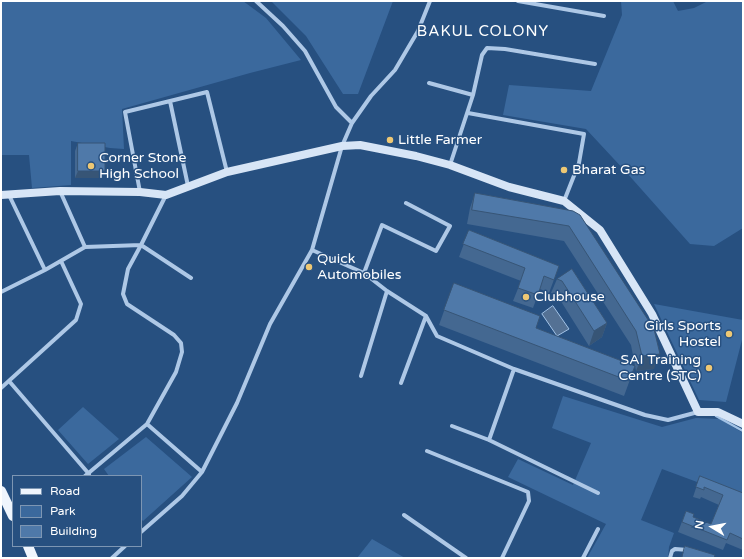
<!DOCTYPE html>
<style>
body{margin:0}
#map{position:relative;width:744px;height:559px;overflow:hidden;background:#275080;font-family:"Varela Round",sans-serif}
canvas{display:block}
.frame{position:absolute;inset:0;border:2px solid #fff;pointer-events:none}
.legend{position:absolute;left:12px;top:475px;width:130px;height:72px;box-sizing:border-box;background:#275080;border:1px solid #7d96b3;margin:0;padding:5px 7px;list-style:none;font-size:12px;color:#fff}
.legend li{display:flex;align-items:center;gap:8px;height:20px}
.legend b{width:20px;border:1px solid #7d96b3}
.north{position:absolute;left:692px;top:507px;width:40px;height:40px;-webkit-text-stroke:3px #275080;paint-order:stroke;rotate:280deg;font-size:11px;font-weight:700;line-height:16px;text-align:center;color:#fff}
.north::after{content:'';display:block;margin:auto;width:14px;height:18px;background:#fff;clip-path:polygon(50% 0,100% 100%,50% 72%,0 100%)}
</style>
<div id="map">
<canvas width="744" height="559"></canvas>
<div class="frame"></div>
<ul class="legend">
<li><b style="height:5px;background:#eff5fd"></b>Road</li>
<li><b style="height:11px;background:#3b699d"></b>Park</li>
<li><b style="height:11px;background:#4f79a9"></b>Building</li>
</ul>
<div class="north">N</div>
</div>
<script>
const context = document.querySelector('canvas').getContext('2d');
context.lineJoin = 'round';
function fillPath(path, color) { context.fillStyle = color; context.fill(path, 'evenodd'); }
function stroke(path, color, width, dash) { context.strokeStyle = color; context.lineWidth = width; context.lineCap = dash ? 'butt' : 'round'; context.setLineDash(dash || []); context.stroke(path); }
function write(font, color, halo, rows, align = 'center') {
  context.font = font + ' "Varela Round",sans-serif'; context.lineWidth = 3; context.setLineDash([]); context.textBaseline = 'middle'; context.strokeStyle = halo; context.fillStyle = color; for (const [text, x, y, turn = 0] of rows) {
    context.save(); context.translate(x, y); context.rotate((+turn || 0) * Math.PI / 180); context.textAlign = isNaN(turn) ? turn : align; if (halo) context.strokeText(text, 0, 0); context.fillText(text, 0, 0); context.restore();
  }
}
fillPath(new Path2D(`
 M1 1H243L266 18 301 60 250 73 122 109 124 149 110 148 71 141V185L32 188 29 155H1Z
 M271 1H393L358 94H343L306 36Z
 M621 1H673L678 11 694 8 708 1H743V228L714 246 690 244 626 172 586 129 503 115 509 85 591 91 622 15Z
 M654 304 743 320V336L726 402 699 400Z
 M563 396 662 427 696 418 720 419 743 433V499L662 469 641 520 674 533 669 547 668 558H587L606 524 508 477 518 459 573 485 591 443 552 428Z
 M83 407 119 439 88 464 58 430Z
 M146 437 192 477 143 521 141 519V476H109L104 469Z
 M372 539 405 558H357Z`), '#3b699d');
const water = new Path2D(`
 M553 306 569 329 557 336 542 314Z`);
fillPath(water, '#547194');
stroke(water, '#a3c3e6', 1);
stroke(new Path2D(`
 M716 416 743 431`), '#a3c3e6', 2.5);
stroke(new Path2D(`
 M256 1 283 26 305 51 336 107 352 123
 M518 1 604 16
 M429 83 473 95
 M170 101 188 186
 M468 113 584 134 579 163 564 201
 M450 165 473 95 482 55 487 48 505 49 595 64
 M60 191 85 247
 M140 192 125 112 207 92 227 172
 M9 195 45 270
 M312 250 364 273 387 291 426 316 437 336 514 369 645 415 668 420 698 412
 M364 273 382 225 436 251 450 226 406 203
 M1 292 45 270 85 247 141 245 166 195
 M361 376 387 291
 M9 381 89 474
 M401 383 426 316
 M1 388 76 320 81 304 61 261
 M147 424 202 472
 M452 426 489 440 598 493
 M489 440 514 369
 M427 451 528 492 529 501 502 558
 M85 476 147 424 176 372 182 352 181 343 174 335 127 304 123 294 128 269 141 245 191 278
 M404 515 466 558
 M141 532 182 496 202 472 237 403 270 324 312 250 342 146 352 123 371 96 395 70 418 31 430 1
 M112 558 125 546
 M583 558 598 529
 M670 558 672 551 675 549 688 550`), '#aec8e6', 4);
stroke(new Path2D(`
 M1 195 60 191 140 192 166 195 227 172 342 146 360 145 416 156 450 165 509 187 564 201 600 230 652 314 698 412H718L743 424`), '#d7e5f6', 8);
stroke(new Path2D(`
 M1 491 13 516
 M28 546 33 558`), '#eff5fd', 10);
fillPath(new Path2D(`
 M78 143 105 171 102 178H75V151Z
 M475 193 573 211 654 329V369L636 371 631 345 564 241 467 224 470 208Z
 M469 230 559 266 549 293 540 289 533 308 513 301 521 281 459 257Z
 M572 269 607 323 602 337 589 346 557 295 551 293 557 279Z
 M454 283 536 328 635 366 624 396 439 325Z
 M700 476 743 493V550L726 543 723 550 678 532 686 511 693 517 711 524 719 505 701 497 700 499 693 497Z`), '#446891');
fillPath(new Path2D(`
 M78 171H105L102 178H75Z
 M607 323 602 337 589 346 594 331Z
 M660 354 654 369 636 371 642 356Z`), '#375576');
const building = new Path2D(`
 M78 143H105V171H78Z
 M475 193 573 211 580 215 654 329 660 354 642 356 636 331 569 226 472 210Z
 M469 230 559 266 554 280 544 276 538 295 518 288 525 268 463 244Z
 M572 269 607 323 594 331 562 281 557 279Z
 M454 283 540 316 536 328 635 366 629 381 444 310Z
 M700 476 743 493V539L730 533 727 540 682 522 686 511 694 514 693 517 711 524 723 495 704 487V490L696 487Z
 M685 546 715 555 714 558H682Z`);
fillPath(building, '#4f79a9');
stroke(building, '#375576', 1);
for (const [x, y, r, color] of [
 [390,140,4,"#eec874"],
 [91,166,4,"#eec874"],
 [564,170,4,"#eec874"],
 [309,267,4,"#eec874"],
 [526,297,4,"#eec874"],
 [729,334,4,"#eec874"],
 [709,368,4,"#eec874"]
]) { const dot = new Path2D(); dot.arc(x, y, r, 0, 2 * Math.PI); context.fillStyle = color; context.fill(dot); stroke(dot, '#275080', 1.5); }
write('14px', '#fff', '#275080', [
 ["Little Farmer",398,140],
 ["Corner Stone",99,158],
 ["High School",99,174],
 ["Bharat Gas",572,170],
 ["Quick",317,259],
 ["Automobiles",317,275],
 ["Clubhouse",534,297],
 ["Girls Sports",721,326,"right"],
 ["Hostel",721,342,"right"],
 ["SAI Training",701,360,"right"],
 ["Centre (STC)",701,376,"right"]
], 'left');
context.letterSpacing = '1px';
write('15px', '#fff', '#275080', [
 ["BAKUL COLONY",483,32]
]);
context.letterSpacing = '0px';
</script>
